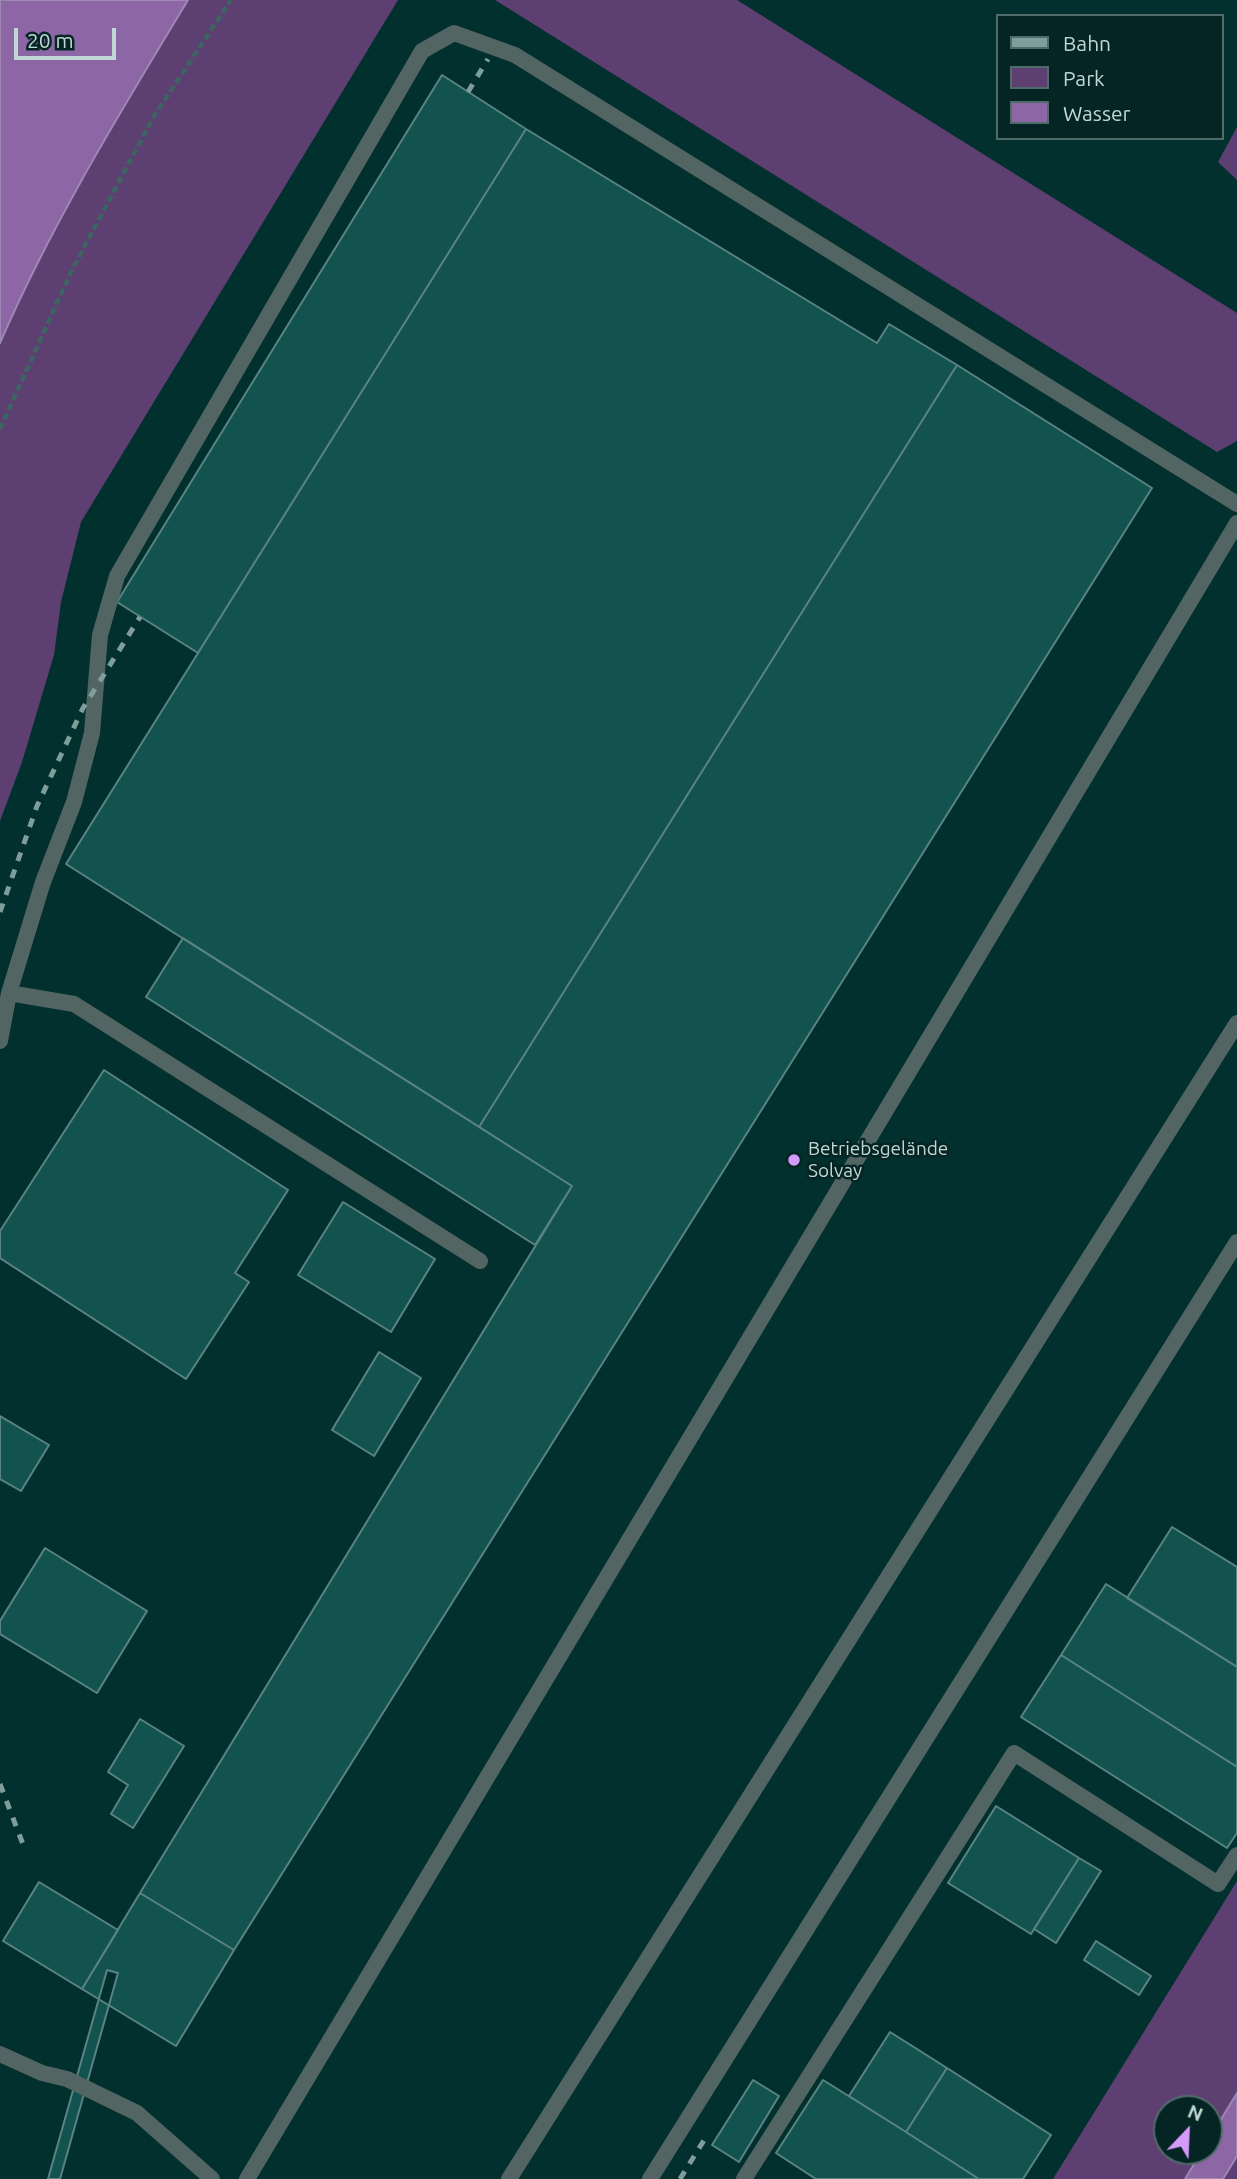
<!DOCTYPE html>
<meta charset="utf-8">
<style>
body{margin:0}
#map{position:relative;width:1237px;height:2179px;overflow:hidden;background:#02302e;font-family:Ubuntu,sans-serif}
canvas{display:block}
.legend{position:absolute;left:996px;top:14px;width:228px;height:126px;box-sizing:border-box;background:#042523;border:2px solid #506c6a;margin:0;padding:9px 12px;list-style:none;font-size:21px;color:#c1d7d5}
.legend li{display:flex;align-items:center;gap:14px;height:35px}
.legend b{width:35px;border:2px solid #506c6a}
.north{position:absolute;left:1153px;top:2095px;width:70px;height:70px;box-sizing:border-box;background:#042523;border:2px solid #506c6a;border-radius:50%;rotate:23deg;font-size:19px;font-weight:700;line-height:28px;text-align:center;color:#c1d7d5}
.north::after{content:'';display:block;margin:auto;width:24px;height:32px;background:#d59bfa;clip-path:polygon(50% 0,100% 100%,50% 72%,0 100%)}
.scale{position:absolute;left:14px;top:28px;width:102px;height:32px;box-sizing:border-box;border:4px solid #c1d7d5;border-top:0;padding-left:9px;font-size:21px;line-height:24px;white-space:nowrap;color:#c1d7d5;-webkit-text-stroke:5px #042523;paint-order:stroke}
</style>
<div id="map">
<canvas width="1237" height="2179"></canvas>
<ul class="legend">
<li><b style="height:9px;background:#7f9d9b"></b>Bahn</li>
<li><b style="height:19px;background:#5e3f71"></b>Park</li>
<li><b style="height:19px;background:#8c66a5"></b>Wasser</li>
</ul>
<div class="north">N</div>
<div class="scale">20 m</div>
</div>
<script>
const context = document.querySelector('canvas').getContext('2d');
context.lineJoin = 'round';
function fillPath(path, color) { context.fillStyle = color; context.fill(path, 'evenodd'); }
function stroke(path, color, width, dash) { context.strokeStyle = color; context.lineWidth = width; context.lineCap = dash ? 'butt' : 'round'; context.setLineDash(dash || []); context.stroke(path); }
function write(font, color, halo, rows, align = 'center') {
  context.font = font + ' Ubuntu,sans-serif'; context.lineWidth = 5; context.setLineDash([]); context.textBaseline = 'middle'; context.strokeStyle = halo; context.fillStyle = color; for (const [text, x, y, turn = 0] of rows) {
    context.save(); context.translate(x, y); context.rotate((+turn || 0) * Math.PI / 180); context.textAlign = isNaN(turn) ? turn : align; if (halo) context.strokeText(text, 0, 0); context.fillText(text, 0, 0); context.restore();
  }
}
fillPath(new Path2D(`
 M188 0H398L81 522 61 602 54 655 22 762 0 821V343C52 223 121 111 188 0Z
 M495 0H737L1237 313V441L1217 452Z
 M1237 127V180L1218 162Z
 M1237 1881V2179H1053ZM1167 2109H1209V2151H1167Z`), '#5e3f71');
const water = new Path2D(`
 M0 0H188C121 111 52 223 0 343Z
 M1237 2093V2156L1223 2179H1185L1202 2151H1209V2139Z`);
fillPath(water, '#8c66a5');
stroke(water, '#9c88b3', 2);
const building = new Path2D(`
 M442 75 526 129 198 653 117 602Z
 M526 129 877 343 889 324 957 365 479 1127 66 864Z
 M957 365 1152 488 234 1950 140 1893 572 1186 479 1127Z
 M183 938 572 1186 535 1245 146 997Z
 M104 1070 288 1190 235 1273 249 1282 186 1379 0 1258V1231Z
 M343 1202 435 1259 391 1332 298 1275Z
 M379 1352 421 1378 374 1456 332 1430Z
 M0 1416 49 1445 21 1491 0 1479Z
 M1172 1527 1237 1567V1667L1127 1598Z
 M45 1548 147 1611 97 1693 0 1634V1621Z
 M1106 1584 1237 1667V1767L1061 1655Z
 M1061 1655 1237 1767V1833L1227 1848 1021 1717Z
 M140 1719 184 1746 133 1828 111 1814 128 1785 108 1772Z
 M996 1806 1079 1858 1031 1934 948 1883Z
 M1079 1858 1101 1871 1056 1943 1034 1929Z
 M39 1882 118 1930 82 1989 3 1941Z
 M140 1893 234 1950 176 2046 82 1989Z
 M1096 1941 1151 1976 1139 1995 1084 1960Z
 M107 1970 118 1973 60 2179H48Z
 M890 2032 947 2068 906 2132 849 2096Z
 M947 2068 1051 2135 1023 2179H979L906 2132Z
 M753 2080 779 2096 739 2162 712 2145Z
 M823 2080 906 2132 979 2179H816L776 2153Z`);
fillPath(building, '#12524f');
stroke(building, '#5a8481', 2);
stroke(new Path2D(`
 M0 429 71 272 154 116 231 0`), '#3d6462', 4.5, [7, 3.5]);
stroke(new Path2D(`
 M9 993 74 1004 480 1261
 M0 1041 9 993 43 882 74 802 92 733 100 635 117 576 422 51 454 33 515 55 1237 504
 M0 2054 42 2073 67 2079 137 2113 212 2179
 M247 2179 1237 523
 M509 2179 1237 1023
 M650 2179 1237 1242
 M744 2179 1014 1753 1218 1884 1237 1855`), '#536563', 16);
stroke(new Path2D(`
 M468 92 488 59
 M0 912 37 806 83 708 140 617
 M0 1784 24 1847
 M680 2179 706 2137`), '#7f9d9b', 5, [9, 9]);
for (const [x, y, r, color] of [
 [794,1160,7,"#d59bfa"]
]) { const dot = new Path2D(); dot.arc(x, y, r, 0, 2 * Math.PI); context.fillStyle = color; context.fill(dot); stroke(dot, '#042523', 2.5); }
write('19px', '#c1d7d5', '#042523', [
 ["Betriebsgelände",808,1149],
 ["Solvay",808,1171]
], 'left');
</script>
